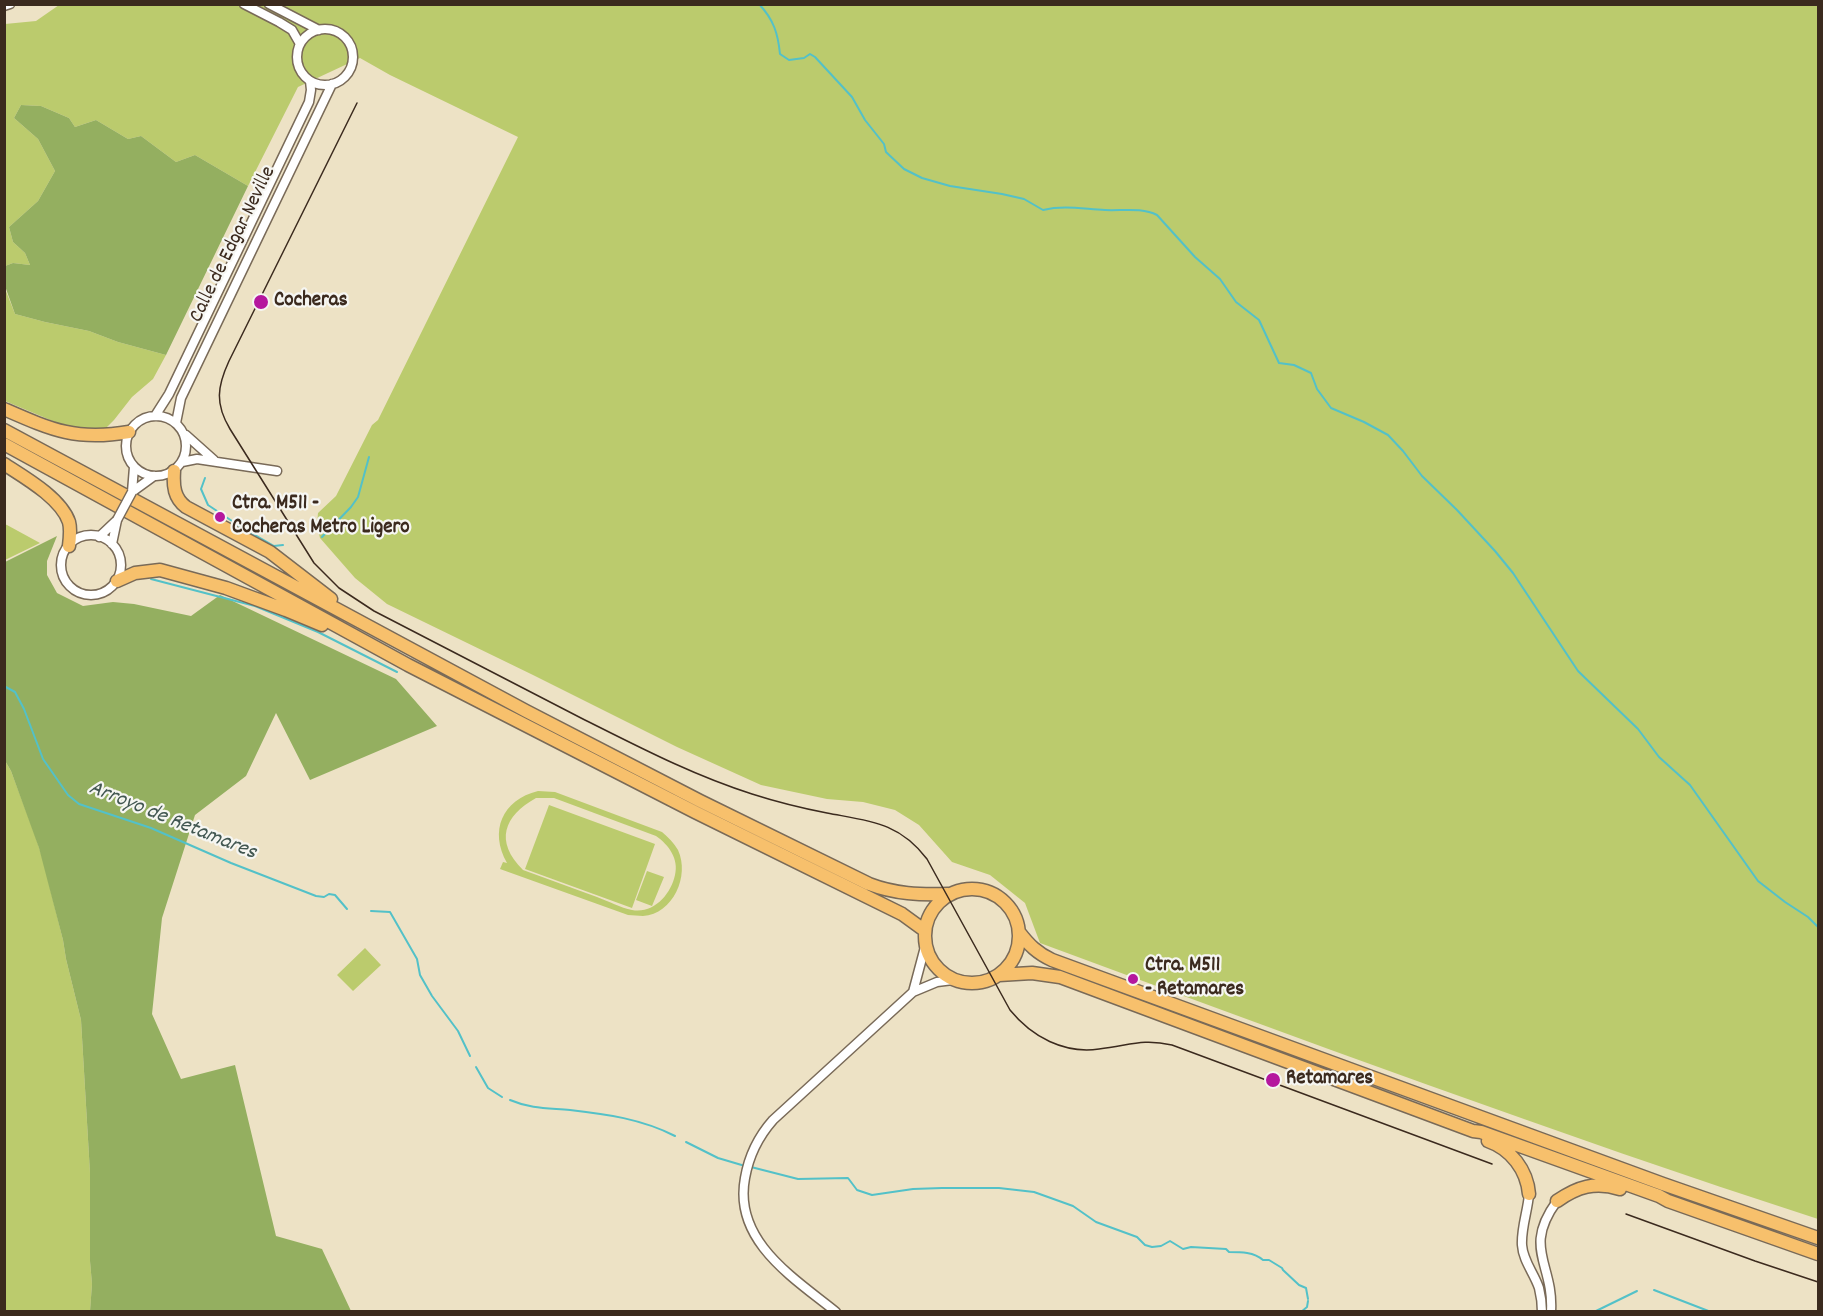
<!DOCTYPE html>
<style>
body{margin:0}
#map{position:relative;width:1823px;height:1316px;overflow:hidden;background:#ede2c5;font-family:Dekko,sans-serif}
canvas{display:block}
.frame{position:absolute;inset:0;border:6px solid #3b2a1e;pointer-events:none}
</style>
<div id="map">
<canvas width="1823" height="1316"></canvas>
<div class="frame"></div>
</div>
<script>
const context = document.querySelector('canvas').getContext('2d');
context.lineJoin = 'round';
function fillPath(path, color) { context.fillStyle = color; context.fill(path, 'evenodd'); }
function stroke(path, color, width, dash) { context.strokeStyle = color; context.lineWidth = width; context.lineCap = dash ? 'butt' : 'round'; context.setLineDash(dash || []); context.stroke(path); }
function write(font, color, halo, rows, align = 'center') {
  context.font = font + ' Dekko,sans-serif'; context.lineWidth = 4.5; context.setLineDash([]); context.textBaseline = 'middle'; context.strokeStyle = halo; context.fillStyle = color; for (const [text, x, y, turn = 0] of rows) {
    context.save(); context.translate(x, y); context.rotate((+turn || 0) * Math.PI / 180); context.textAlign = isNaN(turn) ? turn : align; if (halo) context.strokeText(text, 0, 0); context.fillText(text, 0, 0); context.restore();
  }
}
fillPath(new Path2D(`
 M59 5H1818V1219C1556 1134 1298 1038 1040 943L1025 903 990 875 952 862 919 825 895 810 863 802 827 799 761 785 677 747 533 675 387 604 355 578 320 538 317 525 318 513 336 496 372 425 378 420 518 137 390 75 360 58 298 87 248 186 195 155 176 162 141 136 128 139 96 120 75 127 69 118 41 106 21 105 14 118 38 139 55 171 38 201 9 227 13 242 25 253 30 265 13 263 5 266V24L36 21Z
 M4 286 15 314 45 322 89 331 118 342 166 355 153 379 132 397 114 420 104 430 67 427 5 401Z
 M4 524 7 525 40 543 5 560Z
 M4 759 11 771 35 835 43 860 63 940 66 959 81 1020 90 1173V1261L92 1284 90 1311H5Z
 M538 791 555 792 662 832C668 837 674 843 678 850 690 876 673 914 643 916 638 916 633 915 628 915L500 869 503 862 507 863C489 831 502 800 538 791ZM536 798H554L656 836C669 845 679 859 675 875 671 894 654 914 632 910 621 908 608 901 597 897 572 888 548 879 523 870 494 841 504 816 536 798Z
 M549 805 655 844 632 908 525 869Z
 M647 871 664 877 652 906 636 900Z
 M365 948 381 965 353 991 337 975Z`), '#bbcb6d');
fillPath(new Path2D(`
 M21 105 41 106 69 118 75 127 96 120 128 139 141 136 176 162 195 155 248 186 166 355 118 342 89 331 45 322 15 314 5 286V266L13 263 30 265 25 253 13 242 9 227 38 201 55 171 38 139 14 118Z
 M57 536 47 561V575L57 593 83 606 113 602 134 604 191 616 220 595 396 679 437 726 310 780 276 713 246 776 195 815 162 918 152 1014 181 1079 235 1065 276 1236 322 1249 351 1311H90L92 1284 90 1261V1173L81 1020 66 959 63 940 39 848 11 771 4 759 5 562Z`), '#94af60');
stroke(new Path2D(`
 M759 4C774 20 778 34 780 54L789 60 804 58 810 54 815 57 852 97 865 120 884 144 886 152 904 169 922 178 950 186 1002 194 1024 199 1043 210C1064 205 1083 209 1105 210 1121 211 1142 207 1157 215L1195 257 1220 279 1236 302 1259 320 1279 363 1294 365 1311 373 1317 389 1331 408 1364 422 1388 435 1403 451 1422 476 1457 510 1495 551 1513 573 1578 671 1638 729 1659 757 1690 785 1758 881 1785 902 1808 917 1818 927
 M205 478 201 489 208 505 241 527 274 546 283 545
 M322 537 351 507 358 497 369 457
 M151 579 255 606 318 632 397 672
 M4 686 15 692 24 709 43 759 68 795 79 804 151 828 231 863 316 896 324 897 329 894 335 895 347 909
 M371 911 390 912 417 959 420 975 432 996 458 1031 470 1056
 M476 1067 488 1088 502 1097
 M510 1100C531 1109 548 1108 570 1110 606 1114 642 1119 675 1136
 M686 1142 718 1158 745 1166
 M751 1167 798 1179 848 1178 857 1190 872 1195 913 1189 942 1188H999L1034 1192 1073 1206 1096 1222 1137 1237 1145 1245 1152 1247 1161 1246 1170 1241 1183 1249 1191 1247 1226 1249 1229 1252C1241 1252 1254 1252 1263 1260H1269L1282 1268 1283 1270 1299 1285 1306 1288 1308 1299
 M1654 1290 1711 1312
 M1301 1312 1307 1307 1308 1301
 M1594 1312 1637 1291`), '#53c1c8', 2);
const minor = new Path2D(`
 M244 4 279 22 292 30 300 44
 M269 4 319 30
 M4 6 10 4
 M297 57a28 28 0 1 1 56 0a28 28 0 1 1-56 0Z
 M126 446a30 30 0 1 1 60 0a30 30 0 1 1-60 0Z
 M155 416 169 394 309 102 311 90 310 81
 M176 423 181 398 332 84
 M186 435 214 460
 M182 462 197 459 277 471
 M132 492 154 476
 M132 492 134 467
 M61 565a30 30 0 1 1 60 0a30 30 0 1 1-60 0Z
 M99 537 117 520
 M112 544 117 520
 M913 992 937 982 953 980
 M1529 1194C1528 1210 1521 1228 1522 1245 1523 1261 1534 1273 1539 1288 1541 1296 1542 1304 1542 1312
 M836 1312C794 1278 733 1241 745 1178 749 1155 758 1137 773 1120L913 992 925 947
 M1551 1312C1554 1263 1522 1249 1557 1201`);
const highway = new Path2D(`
 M4 409C52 430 76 441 129 432
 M4 430 526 711 700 801 869 884C895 894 920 895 948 894
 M4 444 408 665 695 812 902 914 924 930
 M4 464C24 477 61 498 69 522 71 529 70 538 69 546
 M174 471C173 486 174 498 186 507L270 552 331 599
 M117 581 135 573 160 570 226 588 286 610 322 625
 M925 936a47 47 0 1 1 94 0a47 47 0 1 1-94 0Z
 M1019 932C1029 945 1037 953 1052 960L1663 1184 1818 1238
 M999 975 1032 973 1060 977 1473 1131 1481 1132 1659 1196 1668 1201 1818 1254
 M1488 1141C1511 1149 1527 1170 1529 1194
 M1557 1201C1577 1187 1595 1181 1620 1189`);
stroke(minor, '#796a58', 11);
stroke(highway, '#796a58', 15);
stroke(minor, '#fff', 8);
stroke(highway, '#f7c06c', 12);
stroke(new Path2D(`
 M357 103 229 361C217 387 215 404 230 429L314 563 339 588 374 611C443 647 512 683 581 718 637 746 692 775 752 794 777 802 801 808 827 813 869 821 899 822 927 859L1010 1010C1032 1037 1064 1054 1099 1049 1129 1046 1141 1038 1172 1045L1492 1164
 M1626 1214 1755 1261 1818 1282`), '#3b2a1e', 1.5);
const minorBridge = new Path2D(`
 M117 520 132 492`);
stroke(minorBridge, '#796a58', 11, []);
stroke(minorBridge, '#fff', 8);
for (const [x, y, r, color] of [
 [261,302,8,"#b5179e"],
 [220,517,6,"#b5179e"],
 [1133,979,6,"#b5179e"],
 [1273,1080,8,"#b5179e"]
]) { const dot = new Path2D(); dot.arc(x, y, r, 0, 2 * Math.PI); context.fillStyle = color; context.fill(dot); stroke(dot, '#f6f6f2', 2); }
write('21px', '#3b2a1e', '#f6f6f2', [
 ["Calle de Edgar Neville",234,245,-64]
]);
write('bold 21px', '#3b2a1e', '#f6f6f2', [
 ["Cocheras",274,302],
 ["Ctra. M511 -",232,505],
 ["Cocheras Metro Ligero",232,529],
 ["Ctra. M511",1145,967],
 ["- Retamares",1145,991],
 ["Retamares",1286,1080]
], 'left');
write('italic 22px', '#425751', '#f6f6f2', [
 ["Arroyo de Retamares",172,822,22]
]);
</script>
